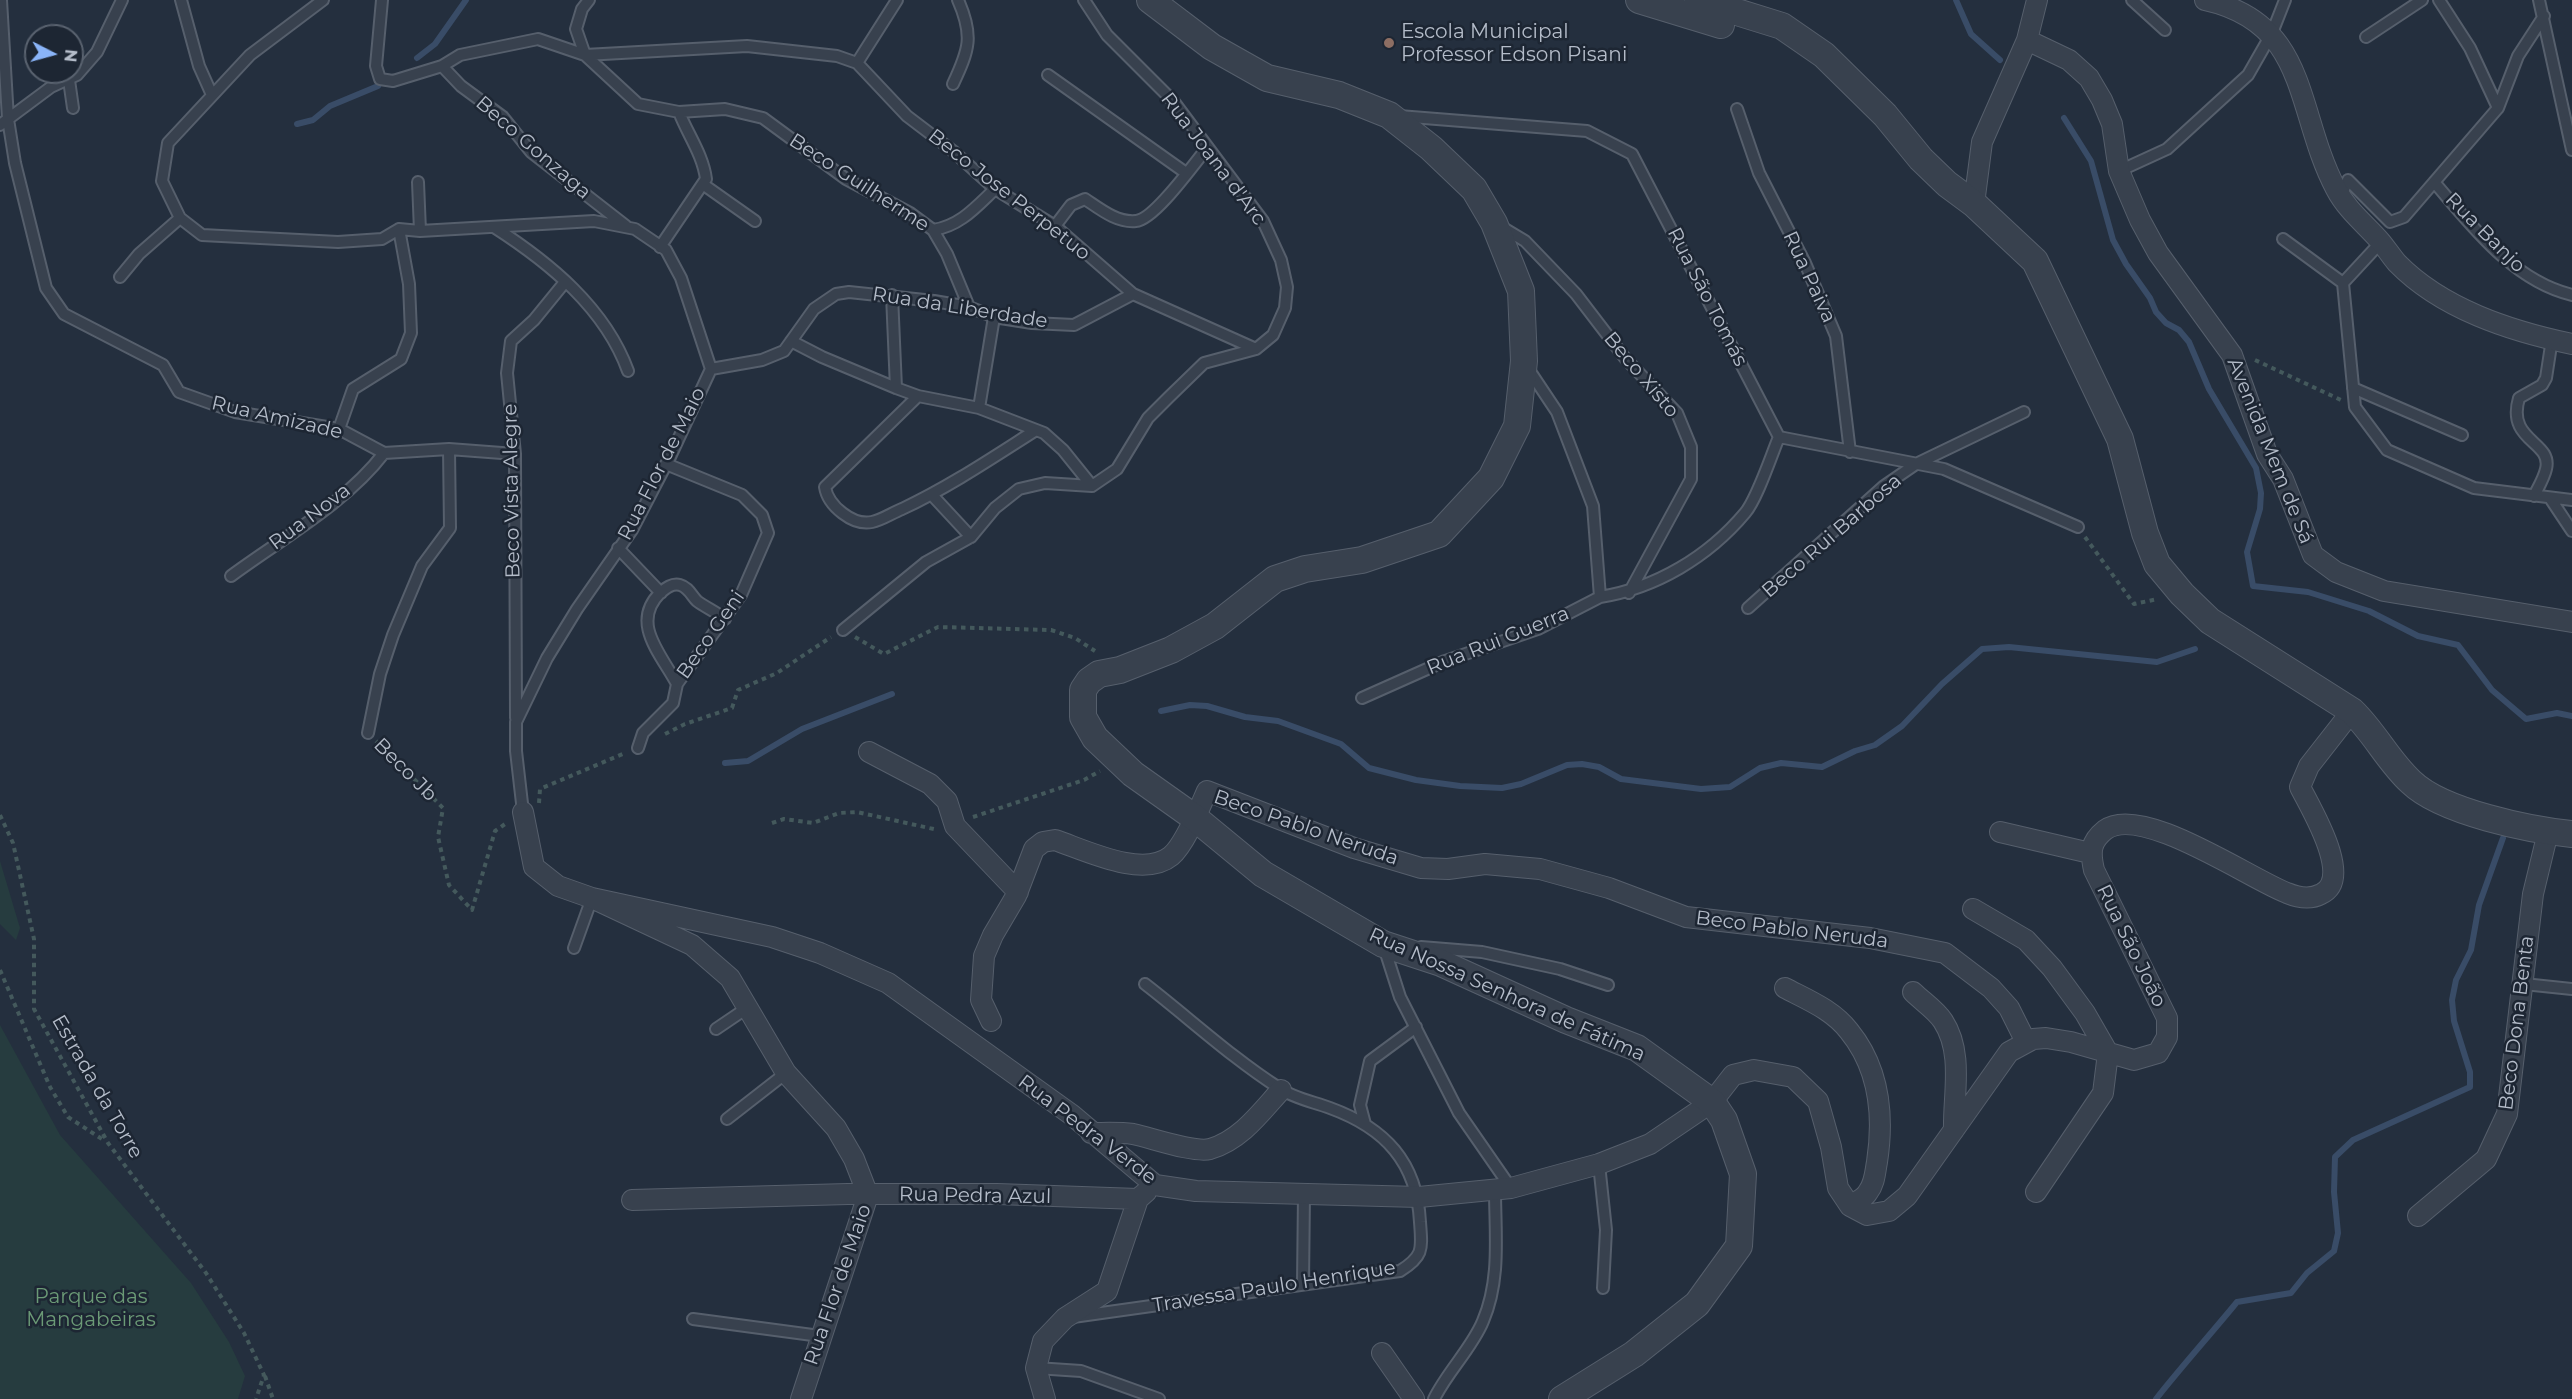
<!DOCTYPE html>
<meta charset="utf-8">
<style>
body{margin:0}
#map{position:relative;width:2572px;height:1399px;overflow:hidden;background:#242f3e;font-family:Montserrat,sans-serif}
canvas{display:block}
.north{position:absolute;left:24px;top:24px;width:60px;height:60px;box-sizing:border-box;background:#1d2633;border:2px solid #59626f;border-radius:50%;rotate:96deg;font-size:16px;font-weight:700;line-height:24px;text-align:center;color:#b4bcc9}
.north::after{content:'';display:block;margin:auto;width:21px;height:27px;background:#8ab4f8;clip-path:polygon(50% 0,100% 100%,50% 72%,0 100%)}
</style>
<div id="map">
<canvas width="2572" height="1399"></canvas>
<div class="north">N</div>
</div>
<script>
const context = document.querySelector('canvas').getContext('2d');
context.lineJoin = 'round';
function fillPath(path, color) { context.fillStyle = color; context.fill(path, 'evenodd'); }
function stroke(path, color, width, dash) { context.strokeStyle = color; context.lineWidth = width; context.lineCap = dash ? 'butt' : 'round'; context.setLineDash(dash || []); context.stroke(path); }
function write(font, color, halo, rows, align = 'center') {
  context.font = font + ' Montserrat,sans-serif'; context.lineWidth = 5; context.setLineDash([]); context.textBaseline = 'middle'; context.strokeStyle = halo; context.fillStyle = color; for (const [text, x, y, turn = 0] of rows) {
    context.save(); context.translate(x, y); context.rotate((+turn || 0) * Math.PI / 180); context.textAlign = isNaN(turn) ? turn : align; if (halo) context.strokeText(text, 0, 0); context.fillText(text, 0, 0); context.restore();
  }
}
fillPath(new Path2D(`
 M0 861 20 928 16 940 0 924Z
 M0 1025 60 1135 191 1283 229 1342 245 1376 238 1399H0Z`), '#263c3f');
stroke(new Path2D(`
 M1956 0 1971 34 2000 60
 M417 58 435 44 466 0
 M2064 118 2091 161 2113 240 2126 264 2150 298 2156 312 2166 323 2179 330 2189 342 2209 389 2256 468 2261 493 2260 509 2247 552 2253 586 2308 592 2369 611 2418 636 2458 645 2492 690 2526 719 2557 713 2572 716
 M297 124 313 120 330 106 378 86
 M1161 711 1190 705 1207 706 1245 717 1278 721 1341 744 1369 768 1416 780 1460 786 1502 788 1521 784 1567 765 1582 764 1599 767 1621 779 1701 789 1730 787 1760 768 1781 763 1822 767 1855 751 1875 745 1902 726 1942 684 1982 649 2009 647 2157 662 2195 649
 M725 763 748 761 802 729 892 694
 M2156 1399C2182 1366 2210 1335 2237 1302L2291 1293 2307 1273 2334 1251 2338 1233 2334 1192 2335 1157 2353 1140 2470 1087V1072L2454 1021 2452 1000 2456 980 2471 950 2479 905 2503 838`), '#394c67', 6);
const service = new Path2D(`
 M1 0 8 119 15 163 46 288 64 314 163 365 179 392 235 412 339 429 384 453 449 449 515 454
 M181 0 199 66 212 95
 M323 0 250 55 168 143 162 181 180 218 202 235 338 242 382 239 399 229 420 231 594 221 635 229 666 250 681 278 711 369 670 457 632 530 577 609 547 658 516 722V751L523 812
 M382 0 376 66 380 79 393 81 442 66 460 55 538 39 585 55 747 46 837 56 857 63 907 116 953 151 995 189 1055 226 1133 294
 M589 0 582 9 576 29 585 55 638 104 679 112 725 109 763 118 846 179 910 213 933 230 947 254 969 307
 M2132 0 2165 30
 M2439 0 2470 48 2498 108
 M2539 0 2572 150
 M2366 37 2422 0
 M857 63 897 0
 M442 66 461 86 503 117 531 152 626 226
 M1048 75 1186 173
 M69 80 73 108
 M953 84C969 50 974 36 958 0
 M1737 109 1759 173 1805 263 1836 336 1850 452
 M1399 116 1587 131 1632 154 1779 437C1771 456 1757 499 1745 513 1708 557 1656 588 1600 597
 M0 125 51 87 77 75 97 52 122 0
 M2119 171 2167 149 2248 75 2272 33 2285 0
 M418 182 420 231
 M2434 182C2472 226 2513 281 2572 295
 M704 185 755 221
 M2341 196 2348 180 2390 222 2404 217 2498 108 2518 56 2544 16
 M1055 226 1071 205 1085 199C1100 209 1117 223 1136 221 1154 220 1194 164 1207 148
 M1500 226 1525 241 1576 294 1625 358 1677 413 1691 447V479L1629 593
 M494 227C550 263 605 308 628 371
 M933 230C960 226 976 207 995 189
 M2283 239 2343 283
 M2381 242 2343 283 2355 407 2387 450 2474 488 2572 500
 M660 247 706 179C703 155 688 135 679 112
 M120 277 139 254 180 218
 M892 295 896 388
 M791 341 822 357 896 388 918 396 979 408 1044 433 1063 450 1092 486
 M711 369 762 360 784 351 814 309 836 294 849 292 934 301 969 307 994 317 1032 323 1074 325 1133 294 1256 349
 M2353 388 2462 435
 M918 396 825 487C828 506 853 526 872 522 882 520 892 513 902 509 949 487 992 458 1036 430
 M979 408 994 317
 M339 429 353 389 401 359 411 333 409 284 399 229
 M1779 437 1944 469 2078 527
 M932 495 971 537
 M2534 496C2538 488 2544 478 2546 469 2553 441 2506 442 2519 398L2542 385 2546 378 2552 339
 M2550 498 2572 531
 M618 548 661 593
 M231 576C281 539 346 503 384 453
 M1748 608 1884 486 1916 464 2024 412
 M843 630 926 562 971 537 995 508 1019 489 1045 483 1092 486 1117 469 1148 418 1168 398 1204 363 1256 349 1273 335 1285 308 1287 287 1281 260 1263 221 1174 102 1107 35 1084 0
 M677 684C661 654 630 623 660 593 666 588 672 583 680 585 688 587 692 596 697 601 705 607 716 612 725 619
 M1362 698 1445 661 1538 629 1600 597 1593 506 1557 412 1527 367
 M516 718 515 454 507 373 511 341 534 320 565 282
 M368 733 380 674 393 635 422 566 450 528 449 449
 M638 748 643 733 673 703 677 684 741 595 768 533 762 515 742 495 666 464
 M1384 947 1400 997 1459 1113 1511 1188
 M1421 947 1482 952 1560 969 1608 985
 M574 948 592 898
 M2524 984 2572 989
 M716 1029 747 1008
 M727 1119 786 1073
 M1365 1124 1360 1105 1370 1061 1416 1027
 M1599 1164 1606 1230 1603 1288
 M1303 1283 1304 1194
 M1073 1317 1400 1271C1424 1256 1422 1249 1420 1222 1417 1162 1385 1128 1330 1108 1314 1102 1293 1098 1279 1088 1232 1058 1189 1018 1145 984
 M693 1319 820 1336
 M1036 1368 1081 1371 1159 1399
 M1434 1399C1447 1372 1472 1348 1483 1321 1501 1279 1495 1234 1495 1189`);
const minor = new Path2D(`
 M2205 0C2310 23 2295 112 2336 189 2347 210 2365 224 2380 241 2386 248 2391 256 2397 263 2442 309 2510 331 2572 344
 M2027 40 2069 60 2089 78 2102 100 2112 124 2119 171 2140 220 2158 253 2232 355 2267 454 2283 479 2313 555 2336 572 2384 591 2572 622
 M1974 204 1982 142 2027 40 2037 0
 M869 752 930 784 947 801 955 826 1018 892
 M523 812 534 867 558 886 592 898 692 945 730 978 786 1073 836 1128 854 1159 868 1195 801 1399
 M2000 832 2090 853
 M592 898 772 937 820 953 888 983 1072 1115 1155 1185 1196 1191 1419 1197 1511 1188 1599 1164 1650 1144 1712 1102 1733 1075 1754 1070 1793 1077 1818 1101 1831 1147 1838 1188 1850 1206 1867 1215 1889 1211 1907 1196 2009 1052 2033 1039 2046 1038 2071 1042 2134 1060 2158 1053 2167 1037V1018L2094 870C2090 852 2090 842 2105 830 2141 803 2250 879 2287 893 2299 898 2310 900 2321 894 2354 879 2311 809 2300 787L2309 766 2352 711
 M1973 909 2026 940 2052 968 2085 1013 2108 1053 2103 1093 2036 1192
 M1785 988C1808 1000 1833 1010 1849 1031 1880 1069 1884 1116 1877 1162 1875 1172 1875 1183 1868 1192 1865 1198 1856 1202 1850 1206
 M1913 992C1922 1001 1936 1010 1943 1021 1964 1053 1953 1095 1954 1130
 M991 1021 981 1000 984 956 993 935 1016 896 1034 849 1043 842 1055 840C1085 850 1143 879 1171 856 1185 844 1199 809 1207 791L1354 848 1421 868 1448 869 1485 864 1540 869 1609 888 1686 917 1870 938 1945 953 1991 988 2009 1008 2026 1042
 M1091 1133C1104 1133 1119 1132 1133 1134 1152 1138 1194 1153 1210 1149 1241 1140 1261 1112 1281 1090
 M632 1200 848 1194H997L1138 1199
 M2418 1216 2486 1159 2507 1114 2533 894 2548 832
 M1382 1353 1414 1399
 M1045 1399 1036 1368 1043 1341 1065 1318 1107 1291 1138 1199 1146 1192`);
const tertiary = new Path2D(`
 M1150 0 1212 47 1267 78 1339 95 1389 115 1431 148 1474 189 1494 223 1521 291 1524 361 1517 426 1491 478 1439 534 1362 560 1305 569 1275 579 1215 626 1171 650 1120 670 1099 674 1089 681 1083 690V717L1095 738 1133 774 1195 818 1263 874 1383 944 1441 963 1566 1020 1637 1048 1712 1102 1724 1120 1743 1174 1739 1246 1697 1304 1634 1354 1562 1399
 M1639 0 1721 25
 M1698 0 1782 26 1824 55 1885 115 1921 159 1947 184 1974 204 2035 261 2120 439 2145 533 2157 564 2182 594 2210 621 2352 711C2375 733 2388 761 2411 782 2442 812 2530 830 2572 834`);
stroke(service, '#565f6c', 14);
stroke(minor, '#565f6c', 22);
stroke(tertiary, '#565f6c', 28);
stroke(new Path2D(`
 M2255 360 2341 400
 M2085 537 2134 604 2158 599
 M855 637 884 654 938 627 1051 630 1075 638 1095 651
 M665 734 685 724 732 708 738 690 777 673 831 637
 M376 741 443 808 438 837 449 885 472 910 495 831 508 822
 M539 803 540 789 625 753
 M0 815 13 843 34 939V1009L108 1143 206 1273 244 1333 264 1375 256 1399
 M973 817 1084 780 1100 771
 M772 823 784 819 813 823 839 813 857 812 938 830
 M0 970 50 1087 68 1117 105 1141
 M265 1376 273 1399`), '#44595c', 4, [4.5, 4.5]);
stroke(service, '#38414e', 10);
stroke(minor, '#38414e', 20);
stroke(tertiary, '#38414e', 26);
for (const [x, y, r, color] of [
 [1389,43,6,"#8d6e63"]
]) { const dot = new Path2D(); dot.arc(x, y, r, 0, 2 * Math.PI); context.fillStyle = color; context.fill(dot); stroke(dot, '#1d2633', 2); }
write('20px', '#b4bcc9', '#1d2633', [
 ["Escola Municipal",1401,32],
 ["Professor Edson Pisani",1401,55]
], 'left');
write('20px', '#b4bcc9', '#1d2633', [
 ["Beco Gonzaga",533,148,41],
 ["Rua Joana d'Arc",1213,159,53],
 ["Beco Guilherme",859,183,33],
 ["Beco Jose Perpetuo",1009,195,38],
 ["Rua Banjo",2485,233,45],
 ["Rua Paiva",1809,277,65],
 ["Rua São Tomás",1707,297,63],
 ["Rua da Liberdade",960,308,9],
 ["Beco Xisto",1641,375,50],
 ["Rua Amizade",277,418,13],
 ["Avenida Mem de Sá",2270,451,68],
 ["Rua Flor de Maio",662,464,-63],
 ["Beco Vista Alegre",512,491,-91],
 ["Rua Nova",310,517,-37],
 ["Beco Rui Barbosa",1832,536,-41],
 ["Beco Geni",711,635,-55],
 ["Rua Rui Guerra",1498,641,-22],
 ["Beco Jb",405,770,45],
 ["Beco Pablo Neruda",1306,828,19],
 ["Beco Pablo Neruda",1792,930,7],
 ["Rua São João",2131,946,64],
 ["Rua Nossa Senhora de Fátima",1507,995,24],
 ["Beco Dona Benta",2517,1023,-83],
 ["Estrada da Torre",97,1087,60],
 ["Rua Pedra Verde",1087,1130,37],
 ["Rua Pedra Azul",975,1196,1],
 ["Rua Flor de Maio",838,1285,-71],
 ["Travessa Paulo Henrique",1274,1287,-9]
]);
write('20px', '#6b9a76', '#1d2633', [
 ["Parque das",91,1297],
 ["Mangabeiras",91,1320]
]);
</script>
